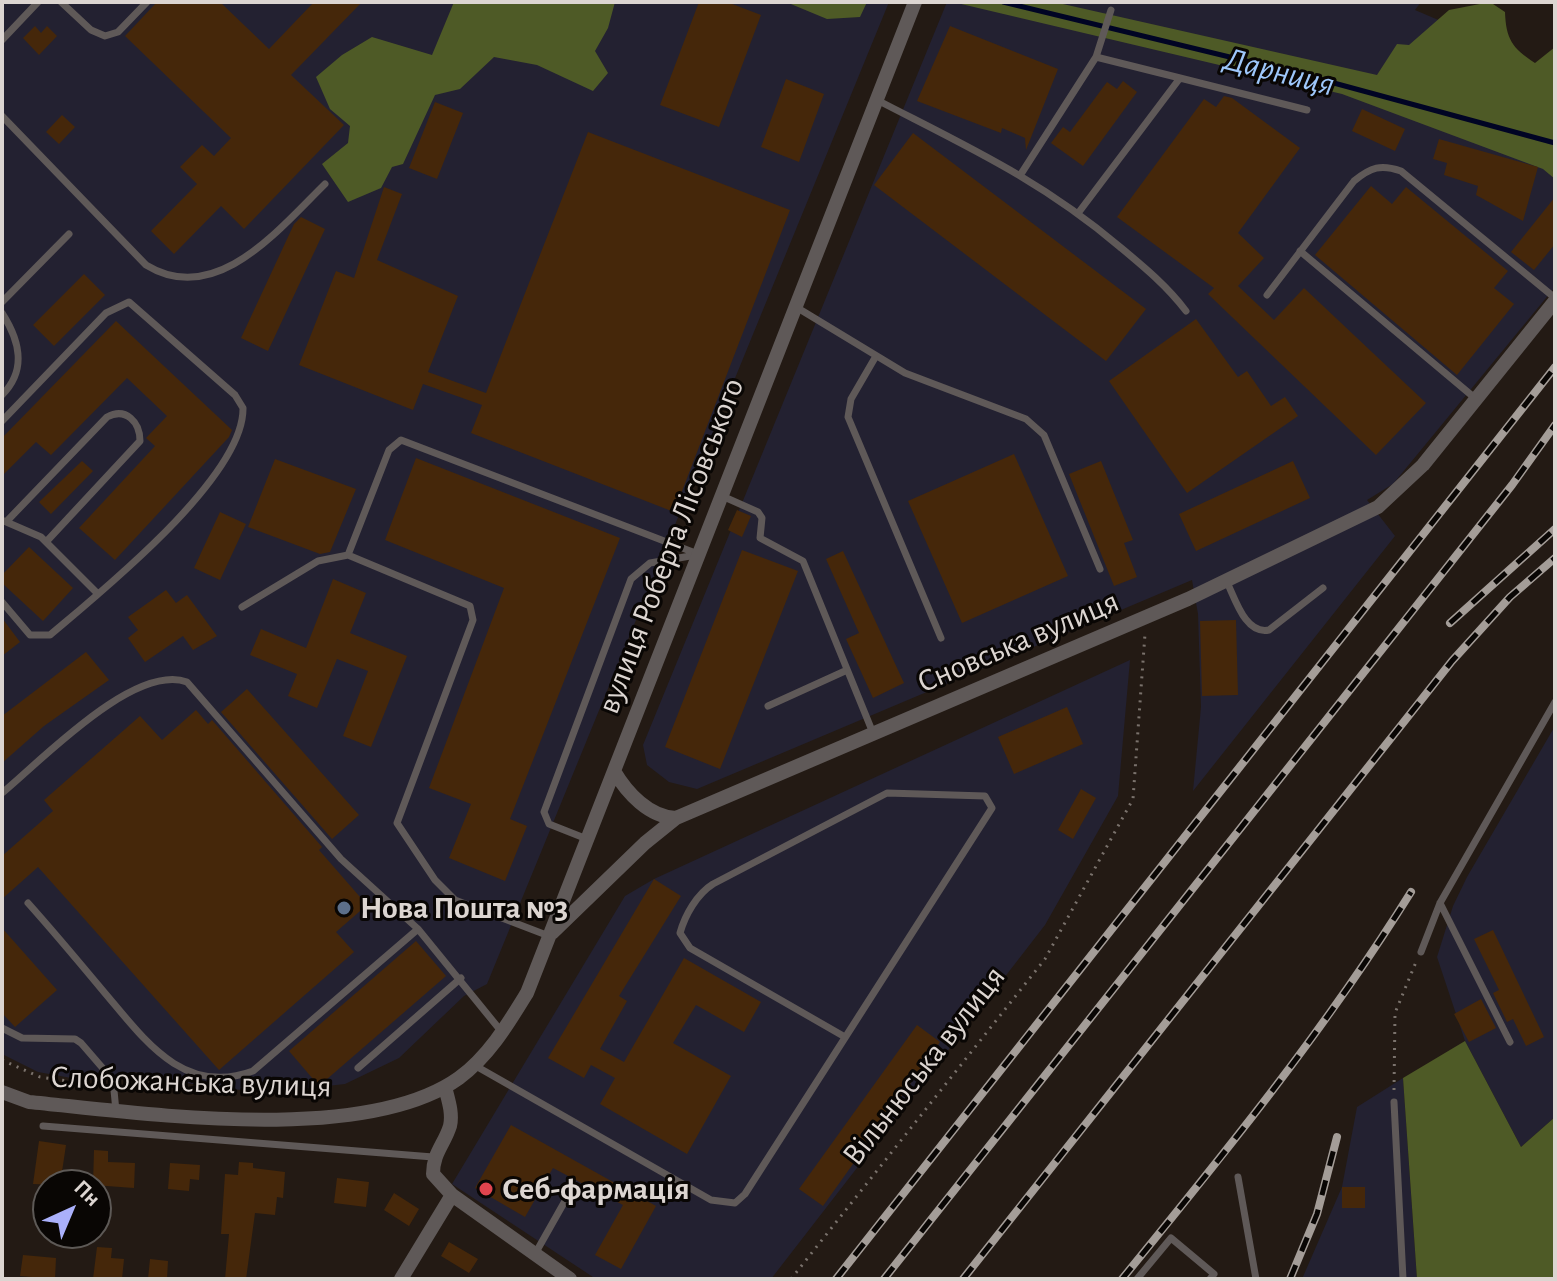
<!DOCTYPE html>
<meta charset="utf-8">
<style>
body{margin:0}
#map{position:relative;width:1557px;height:1281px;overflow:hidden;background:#231a14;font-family:"Alegreya Sans",sans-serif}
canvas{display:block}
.frame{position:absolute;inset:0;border:4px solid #dcd5d1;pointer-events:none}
.north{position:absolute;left:32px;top:1169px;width:80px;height:80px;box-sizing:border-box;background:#090604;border:2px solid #5d5956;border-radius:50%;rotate:44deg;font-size:22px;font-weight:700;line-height:32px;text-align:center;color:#dcd5d1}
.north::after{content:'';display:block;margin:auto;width:28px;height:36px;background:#aab0fb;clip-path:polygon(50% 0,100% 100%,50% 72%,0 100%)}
</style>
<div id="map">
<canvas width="1557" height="1281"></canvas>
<div class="frame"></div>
<div class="north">Пн</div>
</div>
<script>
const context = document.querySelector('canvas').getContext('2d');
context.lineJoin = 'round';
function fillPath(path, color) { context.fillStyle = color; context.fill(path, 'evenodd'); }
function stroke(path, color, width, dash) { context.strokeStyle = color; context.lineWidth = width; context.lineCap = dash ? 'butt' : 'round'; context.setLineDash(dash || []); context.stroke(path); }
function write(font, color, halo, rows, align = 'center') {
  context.font = font + ' "Alegreya Sans",sans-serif'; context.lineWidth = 6; context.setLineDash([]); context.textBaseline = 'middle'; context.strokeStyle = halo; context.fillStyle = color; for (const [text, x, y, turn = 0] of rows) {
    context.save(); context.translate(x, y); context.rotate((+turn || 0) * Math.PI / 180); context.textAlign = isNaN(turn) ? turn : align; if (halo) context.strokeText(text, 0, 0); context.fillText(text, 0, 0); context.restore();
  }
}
fillPath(new Path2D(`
 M2 2H889L487 984 464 996 399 1058 345 1084 283 1091 217 1089 134 1072 105 1080 77 1079 38 1072 2 1054Z
 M947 2H1421L1415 10 1511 51 1555 165V287L1393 484 1367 500 1395 536 1193 791 1201 707 1198 614 1192 580 697 789 669 782 647 765 643 745Z
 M1130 660 1118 796 1045 925 771 1279H596L452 1184 625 896 654 879Z
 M1555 726V1117L1521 1147 1465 1041 1437 957 1453 906 1467 877Z
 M1403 1078 1417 1279H1302L1342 1187 1357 1107Z`), '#232131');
fillPath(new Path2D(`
 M454 2H615L608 28 595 51 608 73 593 91 537 65 494 57 460 89 435 95 403 164 392 167 381 188 348 202 322 164 348 143 350 126 330 109 316 77 342 55 372 37 432 55Z
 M786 2H867L860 17 827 19Z
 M1054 2 1377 75 1397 44 1409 45 1449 10 1490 2 1505 12C1506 39 1512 48 1535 63L1555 47V179L1543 169 1342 94 957 3Z
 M1465 1041 1521 1147 1555 1117V1279H1417L1403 1078Z`), '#4e5a26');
stroke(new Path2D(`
 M1003 2 1308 76 1555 143`), '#000424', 5);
fillPath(new Path2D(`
 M157 2H220L269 49 314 2H362L291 75 344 125 244 229 221 206 174 254 151 231 197 184 180 167 202 145 214 156 231 138 125 36Z
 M699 2H727L761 15 719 127 660 105Z
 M35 26 41 33 47 26 57 36 39 55 23 38Z
 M950 26 1058 69 1026 150 1025 138 1002 128 1001 133 917 101Z
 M786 79 824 94 799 162 761 147Z
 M1123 81 1137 92 1083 166 1051 143 1063 127 1070 132 1107 82 1117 89Z
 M1224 96 1232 98 1300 148 1238 233 1264 258 1238 286 1274 320 1304 288 1426 403 1376 455 1208 294 1214 288 1117 217 1204 99 1216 107Z
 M435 102 463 113 437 179 409 168Z
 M1362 109 1405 129 1395 151 1352 131Z
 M62 115 75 127 59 144 46 132Z
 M588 132 790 210 674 512 471 433 482 405 423 384 413 410 299 365 336 271 354 278 384 187 402 194 377 260 458 296 428 372 486 393Z
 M913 133 1146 309 1106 361 874 185Z
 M1439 139 1538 167 1523 221 1476 195 1478 186 1444 175 1447 163 1433 159Z
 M1371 186 1392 204 1406 187 1508 271 1494 288 1514 304 1457 375 1315 255Z
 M1555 197V244L1534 270 1511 252Z
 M301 217 325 229 268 351 241 338 294 224Z
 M84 274 105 295 54 346 33 325Z
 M1196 319 1238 377 1247 371 1271 406 1285 397 1298 416 1187 493 1109 381Z
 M116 321 232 430 229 437 115 560 79 528 155 446 146 438 167 416 127 378 51 455 36 442 2 476V438Z
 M1014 454 1068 576 962 623 908 501Z
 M416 458 620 538 510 819 527 826 505 881 449 858 471 804 429 788 504 588 385 540Z
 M275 459 356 489 330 552 320 554 248 527Z
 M82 461 93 471 51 514 39 502Z
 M1101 461 1133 540 1124 543 1137 577 1114 586 1069 474Z
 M1293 461 1310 498 1196 551 1179 514Z
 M737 510 751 516 742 537 728 530Z
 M220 512 246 524 220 580 194 568Z
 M29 547 73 588 43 621 2 583V575Z
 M742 550 798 571 720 769 665 747Z
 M843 551 904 683 873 698 846 639 859 633 826 559Z
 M333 579 366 593 350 633 407 656 371 747 343 736 368 671 337 659 317 708 288 696 297 674 250 655 261 629 306 648Z
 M166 590 176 603 187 595 217 636 193 650 183 636 145 662 128 638 138 630 128 617Z
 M2 618 20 642 2 656Z
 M1236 620 1238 695 1202 696 1200 621Z
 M86 652 109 680 44 726 2 763V716Z
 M247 689 359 815 332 839 221 712Z
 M1067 707 1083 744 1014 774 998 737Z
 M196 710 208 724 212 720 322 847 319 850 367 905 336 932 354 952 219 1070 38 867 2 899V856L53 811 44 800 140 716 162 740Z
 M1081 789 1096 798 1073 839 1058 830Z
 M654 879 681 896 619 996 627 1001 600 1049 624 1062 684 958 761 1002 744 1032 696 1005 673 1043 731 1076 687 1154 600 1104 615 1078 591 1065 584 1078 548 1058Z
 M2 928 57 990 15 1027 2 1013Z
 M1493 930 1544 1037 1526 1046 1513 1019 1507 1022 1493 993 1499 990 1474 939Z
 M416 941 446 976 319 1086 289 1051Z
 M1481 999 1496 1028 1469 1042 1454 1014Z
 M917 1025 940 1042 823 1206 799 1189Z
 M511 1125 656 1206 621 1269 595 1255 623 1205 553 1168 525 1217 475 1188Z
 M39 1141 66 1145 60 1185 33 1184Z
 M94 1150 108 1151V1162L135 1163 134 1188 93 1185Z
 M239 1162 253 1163V1168L285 1172 283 1198 277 1197 275 1215 255 1213 246 1279H225L229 1234H221L225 1174 238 1175Z
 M170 1163 200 1165 199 1180 190 1179 189 1191 168 1189Z
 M337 1178 369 1182 366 1207 334 1203Z
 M1342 1187H1365V1208H1342Z
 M394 1193 419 1209 409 1226 384 1210Z
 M449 1242 478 1259 469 1273 441 1256Z
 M97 1247 112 1248 111 1258 124 1259 122 1279H93Z
 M23 1255 56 1258 55 1279 20 1276Z
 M150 1259 168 1261 167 1279H148Z`), '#45270a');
stroke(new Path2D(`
 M2 1060 40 1077 102 1086
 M1394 1090 1395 1013 1416 962
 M791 1279 1045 959 1133 799 1145 634`), '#7a726c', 3, [2, 6]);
stroke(new Path2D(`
 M61 2 91 30 105 36 118 32 147 2
 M2 40 38 2
 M1096 57 1111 10
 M1180 78 1307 110
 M877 100C968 147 1041 180 1120 247 1144 267 1167 286 1186 311
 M2 116 146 265C216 308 279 229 325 184
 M1021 174 1096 57 1180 78 1079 212
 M1300 251 1476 399
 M1267 295 1354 181C1371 167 1381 164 1401 171L1555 298
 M2 302 69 234
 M796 307 905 373 1026 419 1044 435 1100 569
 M2 313C20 341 27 370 2 395
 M876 356 851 399 848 417 941 638
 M2 421 106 313 129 302 235 395 243 408C244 477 102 591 50 635H30L2 602
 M722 496 758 512 762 518 760 538 803 561 873 733
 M4 521 41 537 98 594
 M7 521 107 417C126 407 140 422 140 441L46 542
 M348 555 389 450 401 440 698 554
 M1226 580C1235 598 1245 635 1269 630L1323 588
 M242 607 318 561 348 555 470 606 473 620 397 823 435 880 455 900 549 936
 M768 706 845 671
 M2 793C41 761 134 663 187 682L341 859 418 929 501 1031
 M587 839 549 824 544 812 631 579 650 563 696 555
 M28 903C54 932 79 962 104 992 144 1039 183 1097 253 1071L418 929
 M1440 903 1510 1042
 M1421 952 1440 903 1555 702
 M2 1028 22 1038 75 1039 81 1043 113 1080 116 1111
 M474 1065 711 1200 735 1203 745 1194 992 808 985 796 887 793 713 884C697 894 685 915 680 933L690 948 845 1037
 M358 1068 461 978
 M1394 1102 1403 1279
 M43 1126 433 1157
 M1238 1177 1256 1279
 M535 1254 574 1185
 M1137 1279 1171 1238 1214 1274 1210 1279`), '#5f5958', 7);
stroke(new Path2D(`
 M614 771C627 793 649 817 676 818
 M552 933 645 843 676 818 1188 599 1378 507 1423 465 1555 301
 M445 1087C448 1099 453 1113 450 1126 444 1145 433 1153 433 1174L452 1195 570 1279
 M2 1092 29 1102C142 1113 364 1146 459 1078 489 1056 508 1024 527 993L915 2
 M401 1279 452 1195`), '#5f5958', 14);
const rail = new Path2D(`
 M1450 623 1555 529
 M836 1279 1555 367
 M884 1279 1512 485 1555 425
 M963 1279 1452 661 1510 597 1555 558
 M1122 1279C1224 1154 1325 1030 1411 892
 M1290 1279 1317 1214 1337 1137`);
stroke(rail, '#a49d98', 8);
stroke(rail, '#090604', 5, [15]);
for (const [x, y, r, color] of [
 [344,908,8,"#5c6f8a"],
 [486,1189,8,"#e0444e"]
]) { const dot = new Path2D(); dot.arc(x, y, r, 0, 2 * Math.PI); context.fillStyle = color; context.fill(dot); stroke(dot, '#090604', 3); }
write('32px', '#dcd5d1', '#090604', [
 ["вулиця Роберта Лісовського",671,546,-69],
 ["Сновська вулиця",1018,642,-23],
 ["Вільнюська вулиця",924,1066,-52],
 ["Слобожанська вулиця",191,1082,2]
]);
write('bold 32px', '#dcd5d1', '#090604', [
 ["Нова Пошта №3",360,908],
 ["Себ-фармація",502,1189]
], 'left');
write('italic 34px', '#9ec7fa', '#090604', [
 ["Дарниця",1279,72,14]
]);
</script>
